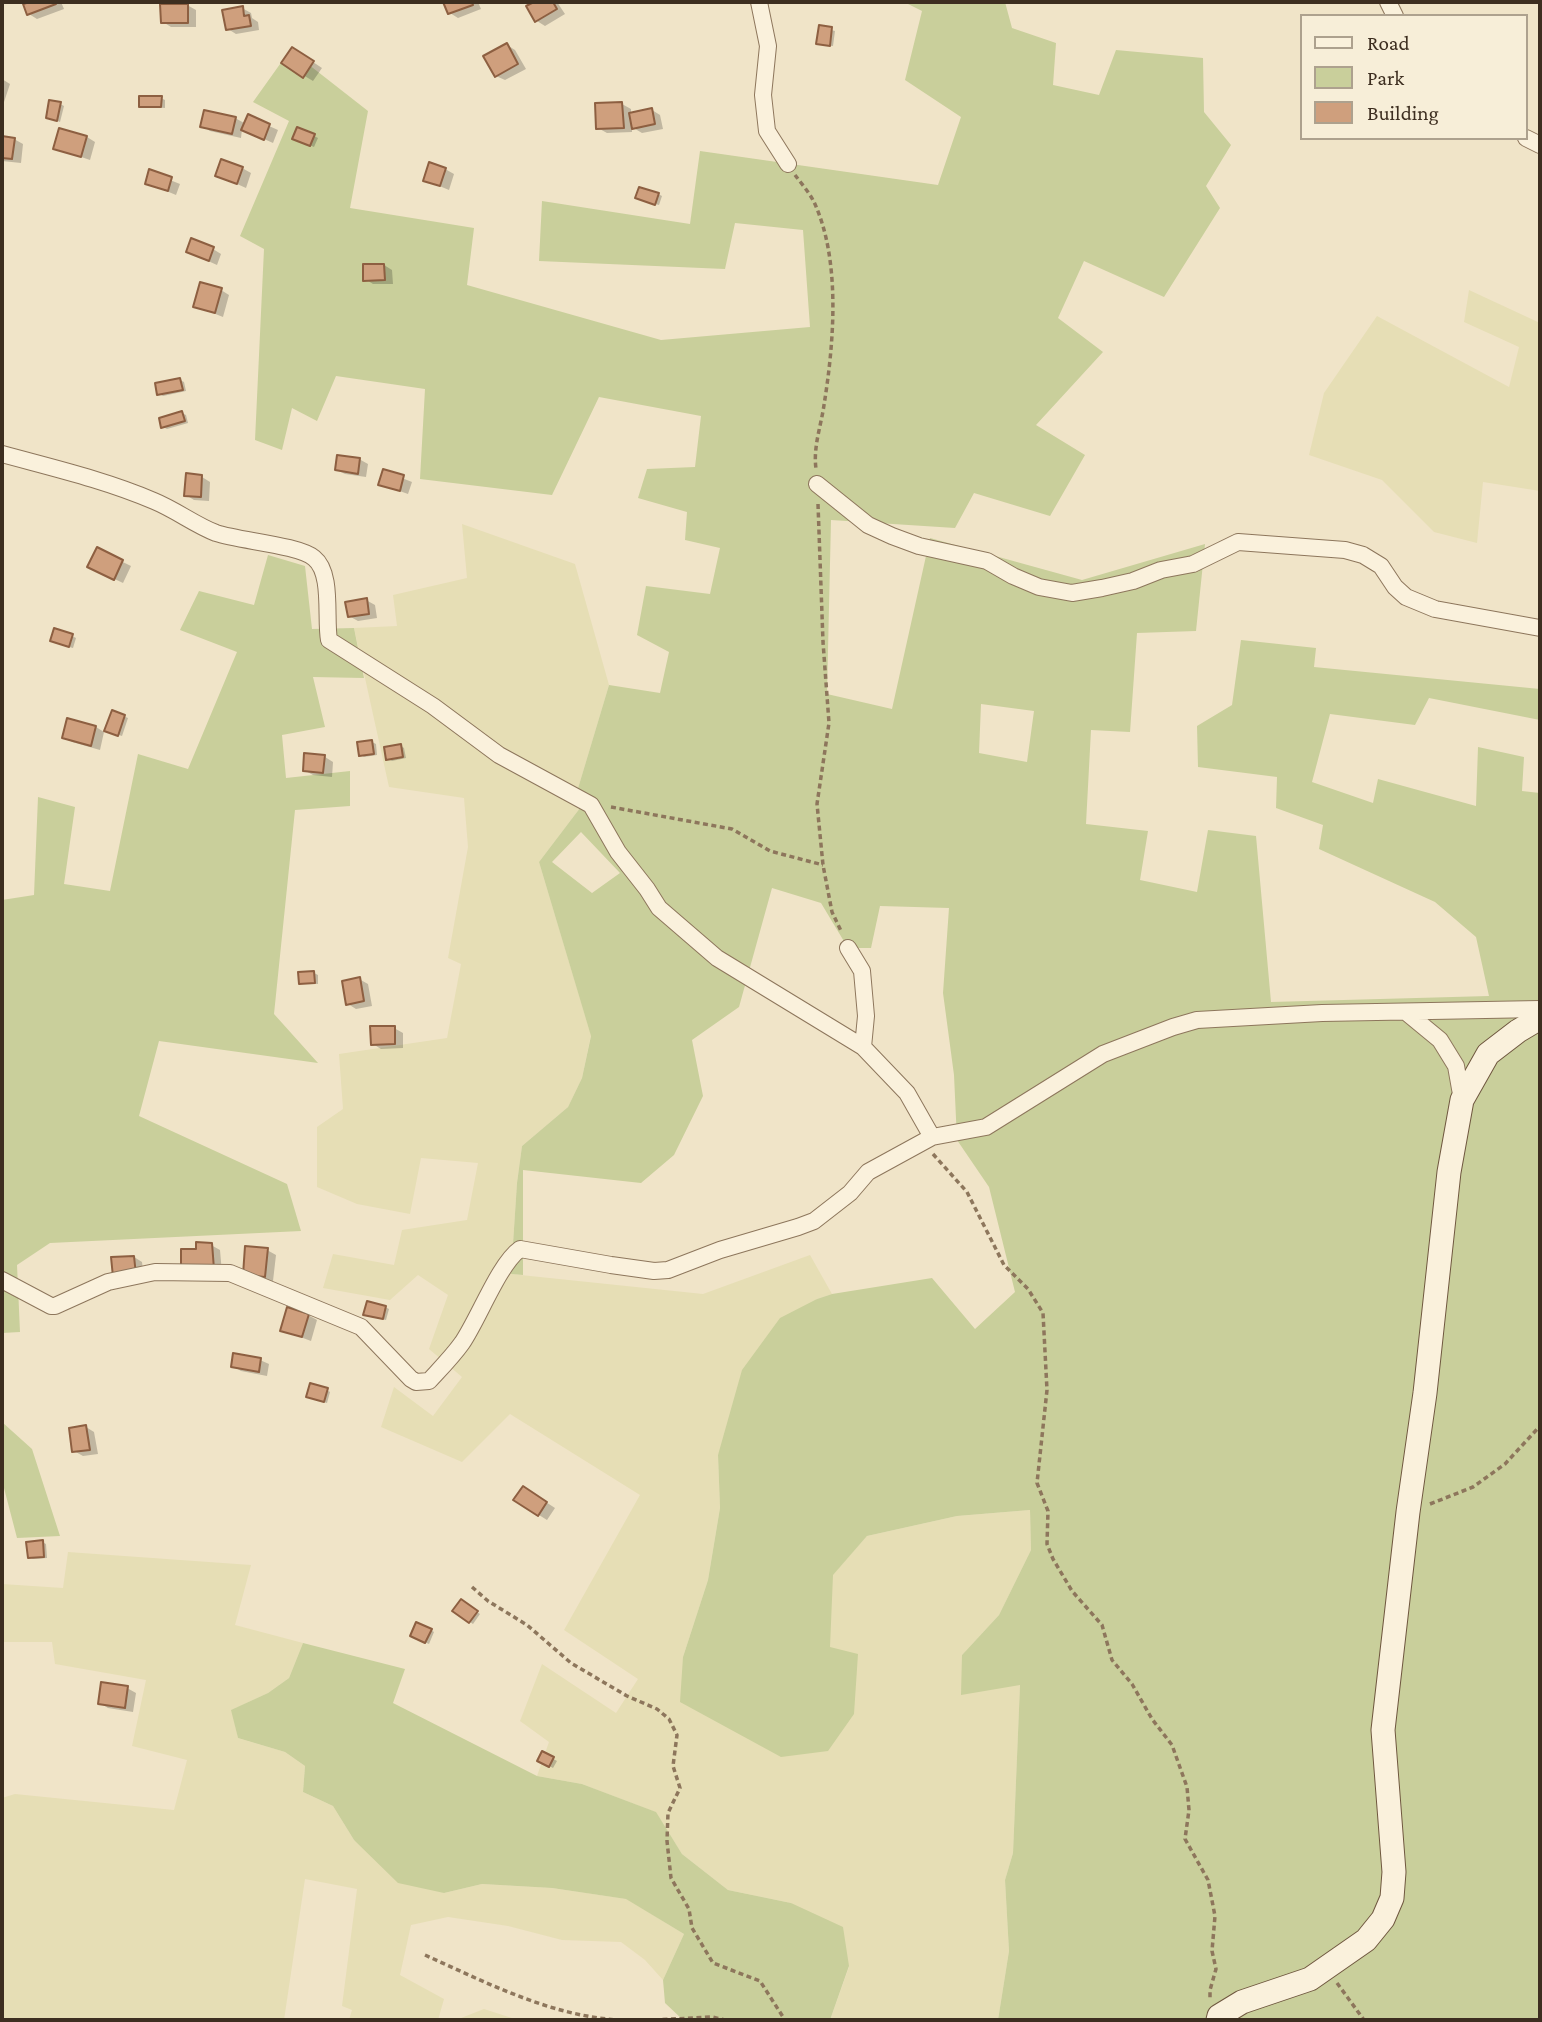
<!DOCTYPE html>
<style>
body{margin:0}
#map{position:relative;width:1542px;height:2022px;overflow:hidden;background:#f0e4c8;font-family:"Crimson Pro",serif}
canvas{display:block}
.frame{position:absolute;inset:0;border:4px solid #3d2e20;pointer-events:none}
.legend{position:absolute;left:1300px;top:14px;width:228px;height:126px;box-sizing:border-box;background:#f7eed8;border:2px solid #ada18e;margin:0;padding:9px 12px;list-style:none;font-size:21px;color:#3d2e20}
.legend li{display:flex;align-items:center;gap:14px;height:35px}
.legend b{width:35px;border:2px solid #ada18e}
</style>
<div id="map">
<canvas width="1542" height="2022"></canvas>
<div class="frame"></div>
<ul class="legend">
<li><b style="height:9px;background:#faf1dc"></b>Road</li>
<li><b style="height:19px;background:#c9cf9b"></b>Park</li>
<li><b style="height:19px;background:#cf9f7d"></b>Building</li>
</ul>
</div>
<script>
const context = document.querySelector('canvas').getContext('2d');
context.lineJoin = 'round';
function fillPath(path, color) { context.fillStyle = color; context.fill(path, 'evenodd'); }
function stroke(path, color, width, dash) { context.strokeStyle = color; context.lineWidth = width; context.lineCap = dash ? 'butt' : 'round'; context.setLineDash(dash || []); context.stroke(path); }
fillPath(new Path2D(`
 M1469 290 1540 323V491L1483 482 1477 543 1434 532 1382 480 1309 455 1324 393 1377 316 1509 387 1519 347 1464 322Z
 M462 524 575 564 609 685 576 795 580 808 539 862 591 1035 582 1078 568 1107 522 1146 517 1183 511 1274 703 1294 810 1255 832 1294 817 1299 718 1455 720 1508 708 1580 683 1657 829 1648 832 1575 867 1536 957 1516 1030 1510 1031 1550 999 1615 962 1655 1020 1685 1013 1853 1005 1880 1009 1951 998 2020H830L849 1967 791 1903 728 1890 682 1854 655 1812 582 1784 537 1776 549 1742 520 1721 542 1664 616 1713 638 1679 564 1630 640 1495 510 1414 462 1462 381 1427 394 1387 433 1416 462 1377 429 1349 448 1295 418 1275 390 1300 323 1288 333 1254 394 1265 402 1230 467 1220 478 1163 421 1158 410 1214 357 1204 317 1187V1127L343 1109 339 1054 447 1038 461 964 448 958 468 847 464 798 389 787 354 628 397 626 393 595 467 578Z
 M68 1552 251 1565 235 1625 303 1643 289 1678 268 1693 232 1710 238 1738 285 1752 305 1766 303 1792 333 1806 354 1840 444 1893 482 1884 552 1888 627 1899 684 1934 663 1980 645 1960 621 1942 562 1940 508 1926 448 1917 411 1925 400 1975 444 1999 438 2020H349L352 2010 342 2006 357 1889 305 1879 284 2020H2V1798L15 1794 174 1810 187 1760 132 1746 146 1680 55 1664 52 1642H2V1584L63 1588Z
 M484 2009 518 2020H456Z`), '#e6deb5');
fillPath(new Path2D(`
 M904 2H1005L1012 28 1056 43 1053 85 1099 95 1116 50 1203 58 1204 112 1231 145 1206 186 1220 208 1164 297 1084 261 1058 318 1103 352 1036 425 1085 455 1050 516 974 493 955 528 831 520 827 694 892 709 930 538 1082 580 1205 544 1196 631 1137 633 1130 732 1091 730 1086 824 1148 831 1140 880 1197 892 1208 830 1256 836 1271 1002 1489 996 1476 937 1435 902 1319 849 1323 825 1276 808 1277 777 1198 767 1197 726 1232 705 1241 640 1316 648 1314 667 1540 689V720L1429 698 1415 725 1330 714 1312 782 1373 803 1378 779 1476 806 1478 747 1524 757 1522 791 1540 793V2020H998L1009 1951 1005 1880 1013 1853 1020 1685 961 1695 962 1655 999 1615 1031 1550 1030 1510 957 1516 867 1536 833 1575 830 1647 858 1654 854 1714 828 1751 781 1757 680 1702 683 1657 708 1580 720 1508 718 1455 742 1370 780 1318 817 1299 832 1294 932 1278 975 1329 1015 1292 989 1187 957 1140 954 1075 943 993 949 908 880 906 871 948H848L821 903 772 888 739 1007 692 1040 703 1096 674 1155 641 1183 523 1170V1275L511 1274 517 1183 522 1146 568 1107 582 1078 591 1036 539 862 580 808 576 795 609 685 660 693 669 652 637 635 646 586 710 594 720 548 685 540 687 512 638 498 647 469 695 467 701 416 599 397 552 495 420 479 425 389 336 376 317 421 292 408 282 450 255 440 264 249 240 236 289 121 253 102 290 50 368 111 350 208 474 228 467 285 661 340 810 327 803 230 735 223 725 269 539 261 542 201 690 224 700 151 938 185 961 117 905 80 922 11ZM981 704 1034 711 1027 762 979 753ZM581 832 620 873 592 893 552 862Z
 M268 555 305 566 312 629 354 628 364 678 313 677 325 727 282 735 286 778 350 771V806L295 810 274 1014 318 1063 159 1041 139 1116 287 1184 301 1231 50 1243 17 1265 20 1332 2 1333V900L34 895 38 797 75 807 64 884 110 891 138 754 188 769 237 652 180 630 199 591 254 605Z
 M2 1422 32 1449 60 1536 17 1538 4 1488 2 1487Z
 M303 1643 405 1669 393 1703 537 1776 582 1784 656 1812 682 1854 728 1890 791 1903 843 1927 849 1966 830 2020H683L665 2003 663 1980 684 1934 626 1899 552 1888 482 1884 444 1893 398 1883 354 1840 333 1806 303 1792 305 1766 285 1752 238 1738 231 1710 268 1693 289 1678Z`), '#c9cf9b');
fillPath(new Path2D(`
 M35 2H61L64 9 37 19 29 14 26 5Z
 M445 2H478L481 9 458 18 450 13Z
 M537 2H557L565 14 545 26 537 21 528 7Z
 M187 5 196 10V27H171L163 22Z
 M242 8 251 13 252 18 258 22 259 30 236 34 228 29Z
 M820 27 835 31 833 46 821 45Z
 M507 45 515 50 526 69 505 80 496 76Z
 M301 54 322 68 313 81 283 63Z
 M2 79 10 84 3 105 2 104Z
 M161 98 165 100V108L141 106Z
 M60 104 64 106 60 122 48 117Z
 M622 104 631 109V114L652 110 660 115 663 129 642 133 632 127V132L607 133 598 128Z
 M249 117 278 130 273 143 242 129 241 138 210 131 202 126 235 118 246 124Z
 M61 130 87 137 95 142 90 160 55 148Z
 M314 136 318 138 314 147 298 140Z
 M2 138 14 139 23 144 21 163 2 161Z
 M242 168 251 173 246 188 217 175Z
 M445 169 454 174 449 190 425 180Z
 M150 172 180 184 176 195 147 183Z
 M658 194 662 196 659 205 641 200Z
 M213 249 221 254 217 265 188 252Z
 M384 265 392 270 393 284H373L365 279Z
 M221 290 229 295 223 317 195 306Z
 M180 380 184 382 186 391 163 396 159 394Z
 M182 413 186 415 188 423 167 429 163 427Z
 M359 459 368 464 366 477 345 474 337 470Z
 M384 471 412 482 408 494 380 484Z
 M202 477 210 482 209 501 194 500 186 495Z
 M98 550 131 566 123 583 98 571Z
 M366 600 375 605 377 618 358 621 349 616Z
 M72 636 76 638 73 648 55 643Z
 M113 712 128 718 122 736 110 732Z
 M68 720 96 727 104 732 100 750 72 742 64 737Z
 M372 742 376 744 377 755 364 757 361 755Z
 M401 746 404 748 406 758 392 761 388 759Z
 M325 757 333 762 332 777 313 775 304 770Z
 M314 973 318 975V984L300 983Z
 M359 979 368 984 372 1006 356 1009 348 1004Z
 M394 1028 403 1033V1048L381 1049 373 1044Z
 M211 1245 220 1250 222 1273 198 1251Z
 M267 1250 276 1255 273 1281 253 1279Z
 M134 1257 142 1262 144 1279 123 1280Z
 M385 1307 389 1309 386 1320 369 1316Z
 M308 1315 317 1320 311 1341 282 1330Z
 M260 1360 269 1364 267 1376 241 1371 233 1366Z
 M327 1390 330 1392 327 1403 311 1398Z
 M86 1427 94 1432 98 1454 83 1456 74 1451Z
 M532 1493 555 1508 547 1520 539 1515Z
 M42 1542 46 1544 47 1558 33 1559 29 1557Z
 M461 1601 480 1614 473 1624 454 1611Z
 M431 1630 434 1632 429 1644 415 1638Z
 M127 1688 136 1693 133 1712 108 1708 100 1703Z
 M543 1753 557 1761 553 1768 539 1760Z`), '#0003');
const building = new Path2D(`
 M30 2H55L56 4 27 15 23 4Z
 M443 2H472L473 5 448 14Z
 M534 2H553L557 9 535 22 526 6Z
 M160 4H188V23H161Z
 M243 6 244 16 249 15 251 26 226 30 222 10Z
 M819 25 832 27 830 46 816 44Z
 M507 43 518 64 495 77 483 56Z
 M292 47 314 61 303 78 281 63Z
 M139 96H162L161 107H139Z
 M49 100 61 102 57 121 46 118Z
 M622 102 624 128 596 129 595 103Z
 M652 108 655 124 632 129 629 113Z
 M204 110 236 117 232 134 200 127Z
 M248 114 270 124 264 140 241 130Z
 M297 127 315 134 310 146 292 139Z
 M59 128 87 136 81 157 53 149Z
 M2 136 15 138 12 159 2 158Z
 M221 159 243 167 237 184 215 176Z
 M429 162 446 168 440 186 423 181Z
 M149 169 172 177 168 191 145 184Z
 M639 187 659 193 655 205 635 198Z
 M191 238 214 247 209 261 186 252Z
 M363 264H384L385 280 363 281Z
 M200 282 222 288 215 313 193 307Z
 M180 378 183 390 157 395 155 383Z
 M182 411 185 421 161 428 159 418Z
 M337 455 360 458 358 474 335 470Z
 M383 469 404 475 400 491 378 485Z
 M186 473 202 475 201 497 184 496Z
 M97 547 123 560 114 580 87 567Z
 M367 598 369 614 348 617 345 602Z
 M54 628 73 634 69 647 50 641Z
 M112 710 125 715 118 736 104 731Z
 M67 718 96 726 91 746 62 738Z
 M372 740 374 754 359 756 357 742Z
 M401 744 403 757 386 760 384 747Z
 M304 753 325 755 323 773 303 771Z
 M314 971 315 983 299 984 298 972Z
 M360 977 364 1001 346 1005 342 981Z
 M370 1026H395V1044L371 1045Z
 M196 1242 212 1243 214 1269H181V1249H196Z
 M245 1246 268 1248 265 1277 243 1275Z
 M134 1256 136 1275 113 1277 111 1257Z
 M367 1301 386 1306 383 1319 363 1315Z
 M287 1307 309 1314 302 1337 280 1331Z
 M233 1353 261 1358 259 1372 231 1367Z
 M310 1383 328 1388 324 1402 306 1397Z
 M86 1425 90 1450 72 1452 69 1428Z
 M523 1486 547 1502 538 1516 513 1500Z
 M43 1540 44 1557 28 1558 26 1542Z
 M461 1599 478 1611 469 1623 452 1611Z
 M416 1622 432 1629 425 1643 410 1636Z
 M101 1682 128 1686 125 1708 98 1704Z
 M542 1751 554 1757 549 1767 537 1761Z`);
fillPath(building, '#cf9f7d');
stroke(building, '#8d5f41', 2);
const street = new Path2D(`
 M759 2 768 46 763 95 767 131 788 164
 M1388 2 1395 16
 M1526 138 1540 145
 M2 454C53 468 105 480 154 501 176 510 195 525 216 533 240 541 298 545 314 558 333 573 325 618 329 640L433 706 499 755 591 805 618 852 647 889 659 908 717 958 863 1047 907 1093 932 1137
 M817 484 868 525 892 536 919 546 987 561 1013 576 1039 587 1072 593 1102 588 1133 581 1161 570 1193 564 1238 542 1345 550 1363 555 1381 566 1395 587 1406 597 1435 609 1540 628
 M848 948 862 971 866 1016 863 1047
 M1406 1012 1440 1040 1456 1066 1462 1100
 M2 1280 51 1306H55L108 1282 155 1272 230 1273 361 1327 411 1379 416 1382 429 1381C440 1369 452 1357 462 1343 479 1318 499 1264 520 1249L611 1265 654 1271 668 1270 720 1250 798 1227 814 1221 850 1193 868 1172 932 1137 986 1127 1103 1054 1173 1027 1197 1020 1322 1013 1540 1009`);
const secondary = new Path2D(`
 M1218 2020 1219 2016 1242 2002 1310 1979 1366 1940 1383 1919 1392 1898 1394 1872 1383 1730 1408 1512 1425 1393 1449 1172 1462 1100 1488 1054 1518 1031 1540 1018`);
stroke(street, '#8d765c', 18);
stroke(secondary, '#6f573f', 25);
stroke(new Path2D(`
 M795 175C801 183 809 192 814 202 841 260 834 343 824 405 821 426 813 447 816 469
 M818 504 823 642 829 723 817 804 823 865 832 912 842 933
 M611 807 732 829 770 851 823 865
 M933 1154 967 1192 1004 1265 1028 1289 1043 1313 1047 1390 1037 1483 1048 1511 1047 1544 1053 1559 1072 1591 1102 1625 1112 1660 1132 1684 1152 1719 1172 1745 1187 1787 1189 1810 1185 1839 1208 1880 1215 1916 1212 1951 1216 1969 1210 1990V1999
 M1430 1504 1473 1487 1505 1464 1540 1426
 M472 1587 488 1601 527 1625 571 1663 627 1696 657 1709 669 1719 677 1735 673 1766 680 1788 668 1813 667 1841 671 1878 689 1909 692 1928 713 1963 760 1981 785 2020
 M425 1955C487 1983 549 2015 617 2020
 M1337 1983 1364 2020
 M654 2020 712 2017 725 2020`), '#8d765c', 3.5, [5, 3.5]);
stroke(street, '#faf1dc', 16);
stroke(secondary, '#faf1dc', 23);
</script>
